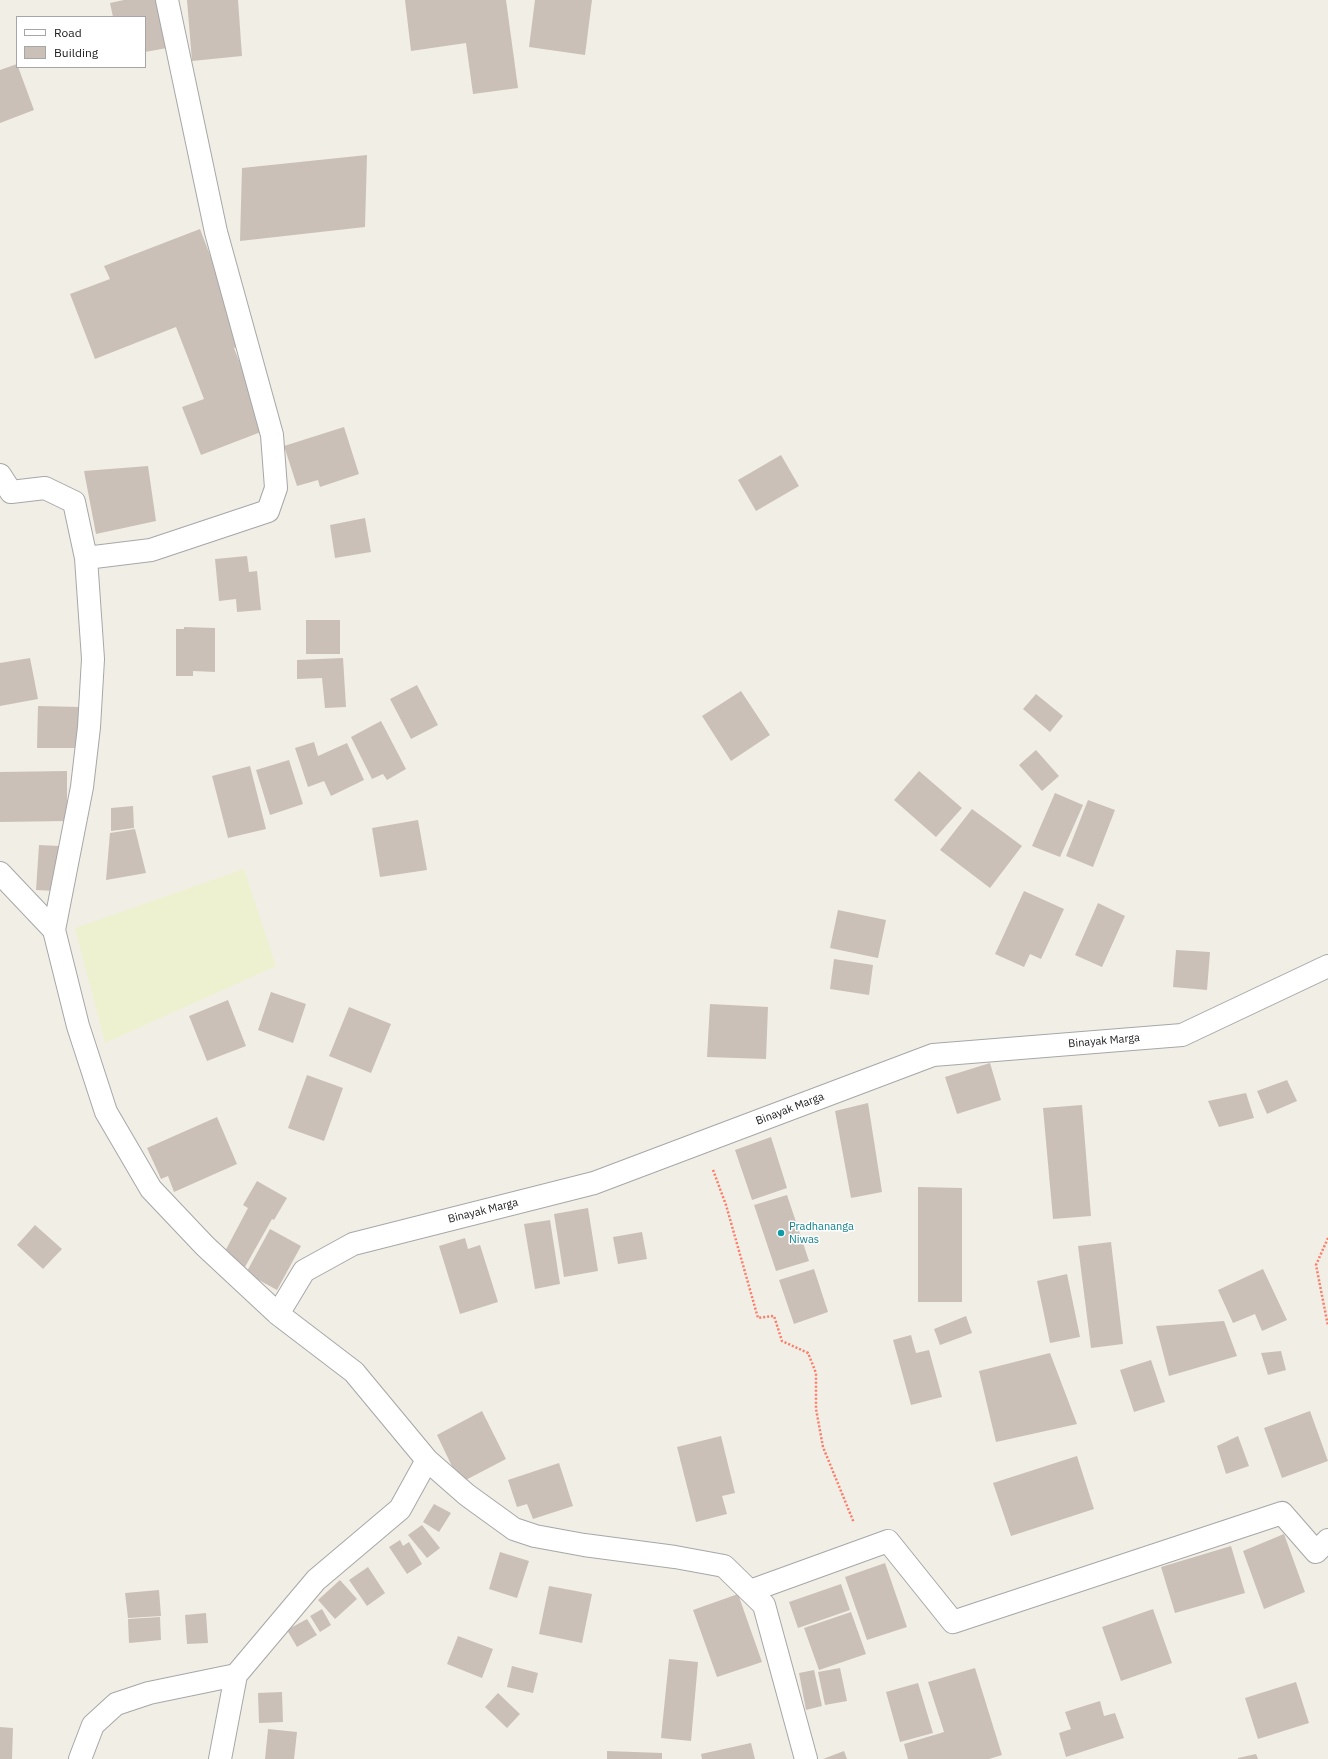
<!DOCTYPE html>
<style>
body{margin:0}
#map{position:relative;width:1328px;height:1759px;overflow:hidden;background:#f1eee5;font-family:"IBM Plex Sans",sans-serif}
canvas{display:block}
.legend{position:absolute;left:16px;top:16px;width:130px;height:52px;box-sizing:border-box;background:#fff;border:1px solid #a6a6a6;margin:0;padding:5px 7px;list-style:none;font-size:12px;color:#202020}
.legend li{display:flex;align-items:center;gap:8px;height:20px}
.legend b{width:20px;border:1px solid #a6a6a6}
</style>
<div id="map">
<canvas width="1328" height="1759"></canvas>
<ul class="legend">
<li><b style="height:5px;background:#fff"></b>Road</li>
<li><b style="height:11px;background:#cac0b8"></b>Building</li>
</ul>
</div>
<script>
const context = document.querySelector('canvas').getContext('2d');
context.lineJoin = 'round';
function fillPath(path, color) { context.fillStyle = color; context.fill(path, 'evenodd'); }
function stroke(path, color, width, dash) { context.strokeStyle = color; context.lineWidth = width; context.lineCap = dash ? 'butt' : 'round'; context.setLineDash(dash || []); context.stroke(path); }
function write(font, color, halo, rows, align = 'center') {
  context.font = font + ' "IBM Plex Sans",sans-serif'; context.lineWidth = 3; context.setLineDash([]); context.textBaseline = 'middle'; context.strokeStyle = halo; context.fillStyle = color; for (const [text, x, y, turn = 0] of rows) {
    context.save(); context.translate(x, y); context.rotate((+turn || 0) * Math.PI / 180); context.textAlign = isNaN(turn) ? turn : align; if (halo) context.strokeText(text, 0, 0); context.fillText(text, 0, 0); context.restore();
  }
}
fillPath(new Path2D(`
 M244 869 276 966 105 1043 75 928Z`), '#eef1cf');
fillPath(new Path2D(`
 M124 0H158L167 48 145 52V17H113L110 3Z
 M187 0H238L242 56 192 61Z
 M405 0H506L518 88 473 94 466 43 411 51Z
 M535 0H592L585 55 529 47Z
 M17 64 34 110 0 123V70Z
 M367 155 365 227 240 241 242 168Z
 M200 229 244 344 234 348 266 430 201 455 182 407 204 399 176 327 95 359 70 294 110 279 104 266Z
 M344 427 359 474 320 487 318 480 297 486 284 446Z
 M781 455 799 486 756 511 738 480Z
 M148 466 156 521 96 534 84 471Z
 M365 518 371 552 335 558 330 525Z
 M247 556 249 572 257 571 261 610 237 612 236 599 219 601 215 559Z
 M306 620H340V654H306Z
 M184 627 215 628V672L193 671V676H176V629H184Z
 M30 658 38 699 0 706V663Z
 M343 658 346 707 325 708 322 678 297 679V660Z
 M417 685 438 725 411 739 390 699Z
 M741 691 770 735 731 761 702 716Z
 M1036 694 1063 716 1050 732 1023 709Z
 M38 706 80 707V748H37Z
 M381 721 406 769 387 780 383 774 372 779 351 737Z
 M314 742 318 756 347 743 364 780 331 796 324 781 308 787 295 748Z
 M1036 750 1059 776 1042 791 1019 765Z
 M289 760 303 804 270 815 256 770Z
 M250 766 266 829 228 838 212 776Z
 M67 771V821L0 822V772Z
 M919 771 962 808 936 837 894 800Z
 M1055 793 1083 805 1060 857 1032 846Z
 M1088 800 1115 810 1093 867 1066 856Z
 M133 806 134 828 111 831V808Z
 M972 809 1022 846 990 888 940 850Z
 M418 820 427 870 380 877 372 828Z
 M135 829 146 873 106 880 110 833Z
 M39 845 59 846 56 891 36 890Z
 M1024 891 1064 909 1041 959 1030 954 1024 967 995 954Z
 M1098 903 1125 916 1102 967 1075 955Z
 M838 910 886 920 878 958 830 948Z
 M1176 950 1210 952 1207 990 1173 987Z
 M834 959 873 965 869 995 830 989Z
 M271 992 306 1004 293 1043 258 1030Z
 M228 1000 246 1046 207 1061 189 1016Z
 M710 1004 768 1007 766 1059 707 1057Z
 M349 1007 391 1024 371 1073 329 1056Z
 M990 1063 1001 1100 957 1114 945 1077Z
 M307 1075 343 1088 324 1141 288 1128Z
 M1287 1080 1297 1101 1267 1114 1257 1091Z
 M1246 1093 1254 1118 1219 1127 1208 1101Z
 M868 1103 882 1192 851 1198 835 1111Z
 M1082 1105 1091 1216 1053 1219 1043 1108Z
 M217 1117 237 1164 174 1192 168 1176 161 1179 147 1148Z
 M771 1137 787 1188 752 1200 735 1150Z
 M257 1181 287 1198 274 1220 272 1219 245 1267 223 1255 248 1208 243 1205Z
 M918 1187 962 1188V1302H918Z
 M787 1195 809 1261 776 1271 754 1205Z
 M588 1208 598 1271 564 1277 554 1214Z
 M550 1220 560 1284 535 1289 524 1224Z
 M35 1225 62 1249 43 1269 17 1245Z
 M270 1229 301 1246 277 1290 246 1273Z
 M642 1232 647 1259 618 1264 613 1237Z
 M465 1238 468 1249 480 1245 498 1302 460 1314 439 1246Z
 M1111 1242 1123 1344 1091 1348 1078 1246Z
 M814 1269 828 1312 794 1324 779 1280Z
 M1263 1269 1287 1320 1262 1331 1255 1314 1233 1323 1218 1290Z
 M1067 1274 1080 1337 1050 1343 1037 1281Z
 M966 1316 972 1333 940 1345 934 1329Z
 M1224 1321 1237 1356 1169 1376 1156 1326Z
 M911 1335 916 1353 929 1350 942 1397 911 1405 893 1340Z
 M1281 1351 1286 1370 1268 1375 1261 1353Z
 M1050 1353 1077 1424 996 1442 979 1371Z
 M1151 1360 1165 1402 1134 1412 1120 1370Z
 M482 1411 506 1459 460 1483 437 1435Z
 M1310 1411 1328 1461 1282 1478 1264 1428Z
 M721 1436 735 1493 722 1496 727 1514 696 1522 677 1447Z
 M1238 1436 1249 1466 1226 1474 1217 1446Z
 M1077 1456 1094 1509 1011 1536 993 1483Z
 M559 1463 573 1506 533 1519 527 1504 517 1507 508 1480Z
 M434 1504 451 1513 439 1532 423 1522Z
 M422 1525 440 1548 427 1558 408 1535Z
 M1284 1534 1305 1592 1264 1609 1243 1551Z
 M400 1540 403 1546 409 1542 422 1564 407 1574 389 1547Z
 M1231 1546 1245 1593 1175 1613 1161 1567Z
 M500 1552 529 1561 517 1598 489 1589Z
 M885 1563 907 1627 867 1640 845 1577Z
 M368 1567 385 1593 367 1606 349 1580Z
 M340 1580 357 1599 335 1619 318 1600Z
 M841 1584 850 1610 798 1628 789 1602Z
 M549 1586 592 1594 582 1643 539 1634Z
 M159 1590 161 1616 128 1618 125 1593Z
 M738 1594 762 1662 717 1677 693 1610Z
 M322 1609 331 1625 320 1632 310 1616Z
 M1153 1609 1172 1663 1121 1681 1102 1627Z
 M851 1612 866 1654 819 1670 804 1628Z
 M206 1613 208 1643 187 1644 185 1615Z
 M160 1617 161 1640 129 1643 128 1619Z
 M307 1619 317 1635 297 1647 287 1630Z
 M458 1636 493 1649 482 1678 447 1664Z
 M669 1659 698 1662 691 1741 661 1738Z
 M512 1666 538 1673 533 1693 507 1687Z
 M840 1668 847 1701 825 1705 818 1672Z
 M975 1668 1002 1755 989 1759H908L904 1744 944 1732 928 1682Z
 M814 1670 822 1706 806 1710 799 1673Z
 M1296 1682 1309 1723 1258 1739 1245 1698Z
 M918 1683 933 1733 900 1742 886 1692Z
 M282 1692 283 1722 259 1723 258 1693Z
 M498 1693 520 1714 507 1728 485 1707Z
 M1100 1701 1104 1716 1115 1713 1124 1738 1066 1757 1059 1733 1071 1729 1065 1712Z
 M0 1727 13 1728 12 1759H0Z
 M268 1729 297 1732 294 1759H265Z
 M751 1743 755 1759H702L701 1754Z
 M607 1751 662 1753V1759H607Z
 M844 1751 847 1759H823Z
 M1256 1754 1258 1759H1238V1758Z`), '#cac0b8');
const street = new Path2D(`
 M0 475 11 492 45 488 74 502 86 558 93 659 89 727 82 787 54 930 78 1026 106 1112 151 1189 205 1246 278 1314 354 1372 427 1460 467 1495 514 1529 535 1536 584 1545 675 1557 724 1566 764 1605 806 1759
 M86 558 151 550 268 511 276 488 272 435 216 232 167 0
 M0 873 54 930
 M278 1314 304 1271 353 1244 594 1183 933 1055 1182 1035 1328 966
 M750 1591 888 1541 953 1622 1282 1513 1316 1552 1328 1540
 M80 1759 93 1725 116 1704 149 1693 236 1675 316 1580 400 1509 427 1460
 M220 1759 236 1675`);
stroke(street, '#a7a7a7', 24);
stroke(new Path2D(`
 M713 1170 726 1205 758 1318 774 1316 782 1341 808 1353 816 1373V1409L823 1447 854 1523
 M1328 1238 1316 1265 1328 1326`), '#ff7b69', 2.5, [2, 2]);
stroke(street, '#fff', 22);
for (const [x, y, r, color] of [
 [781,1233,4,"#0f9aa8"]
]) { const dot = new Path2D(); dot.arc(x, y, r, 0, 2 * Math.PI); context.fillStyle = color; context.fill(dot); stroke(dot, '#fff', 1.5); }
write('11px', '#202020', '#fff', [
 ["Binayak Marga",1104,1041,-5],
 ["Binayak Marga",790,1109,-21],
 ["Binayak Marga",483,1211,-14]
]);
write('11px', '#0d838f', '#fff', [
 ["Pradhananga",789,1227],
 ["Niwas",789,1240]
], 'left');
</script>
